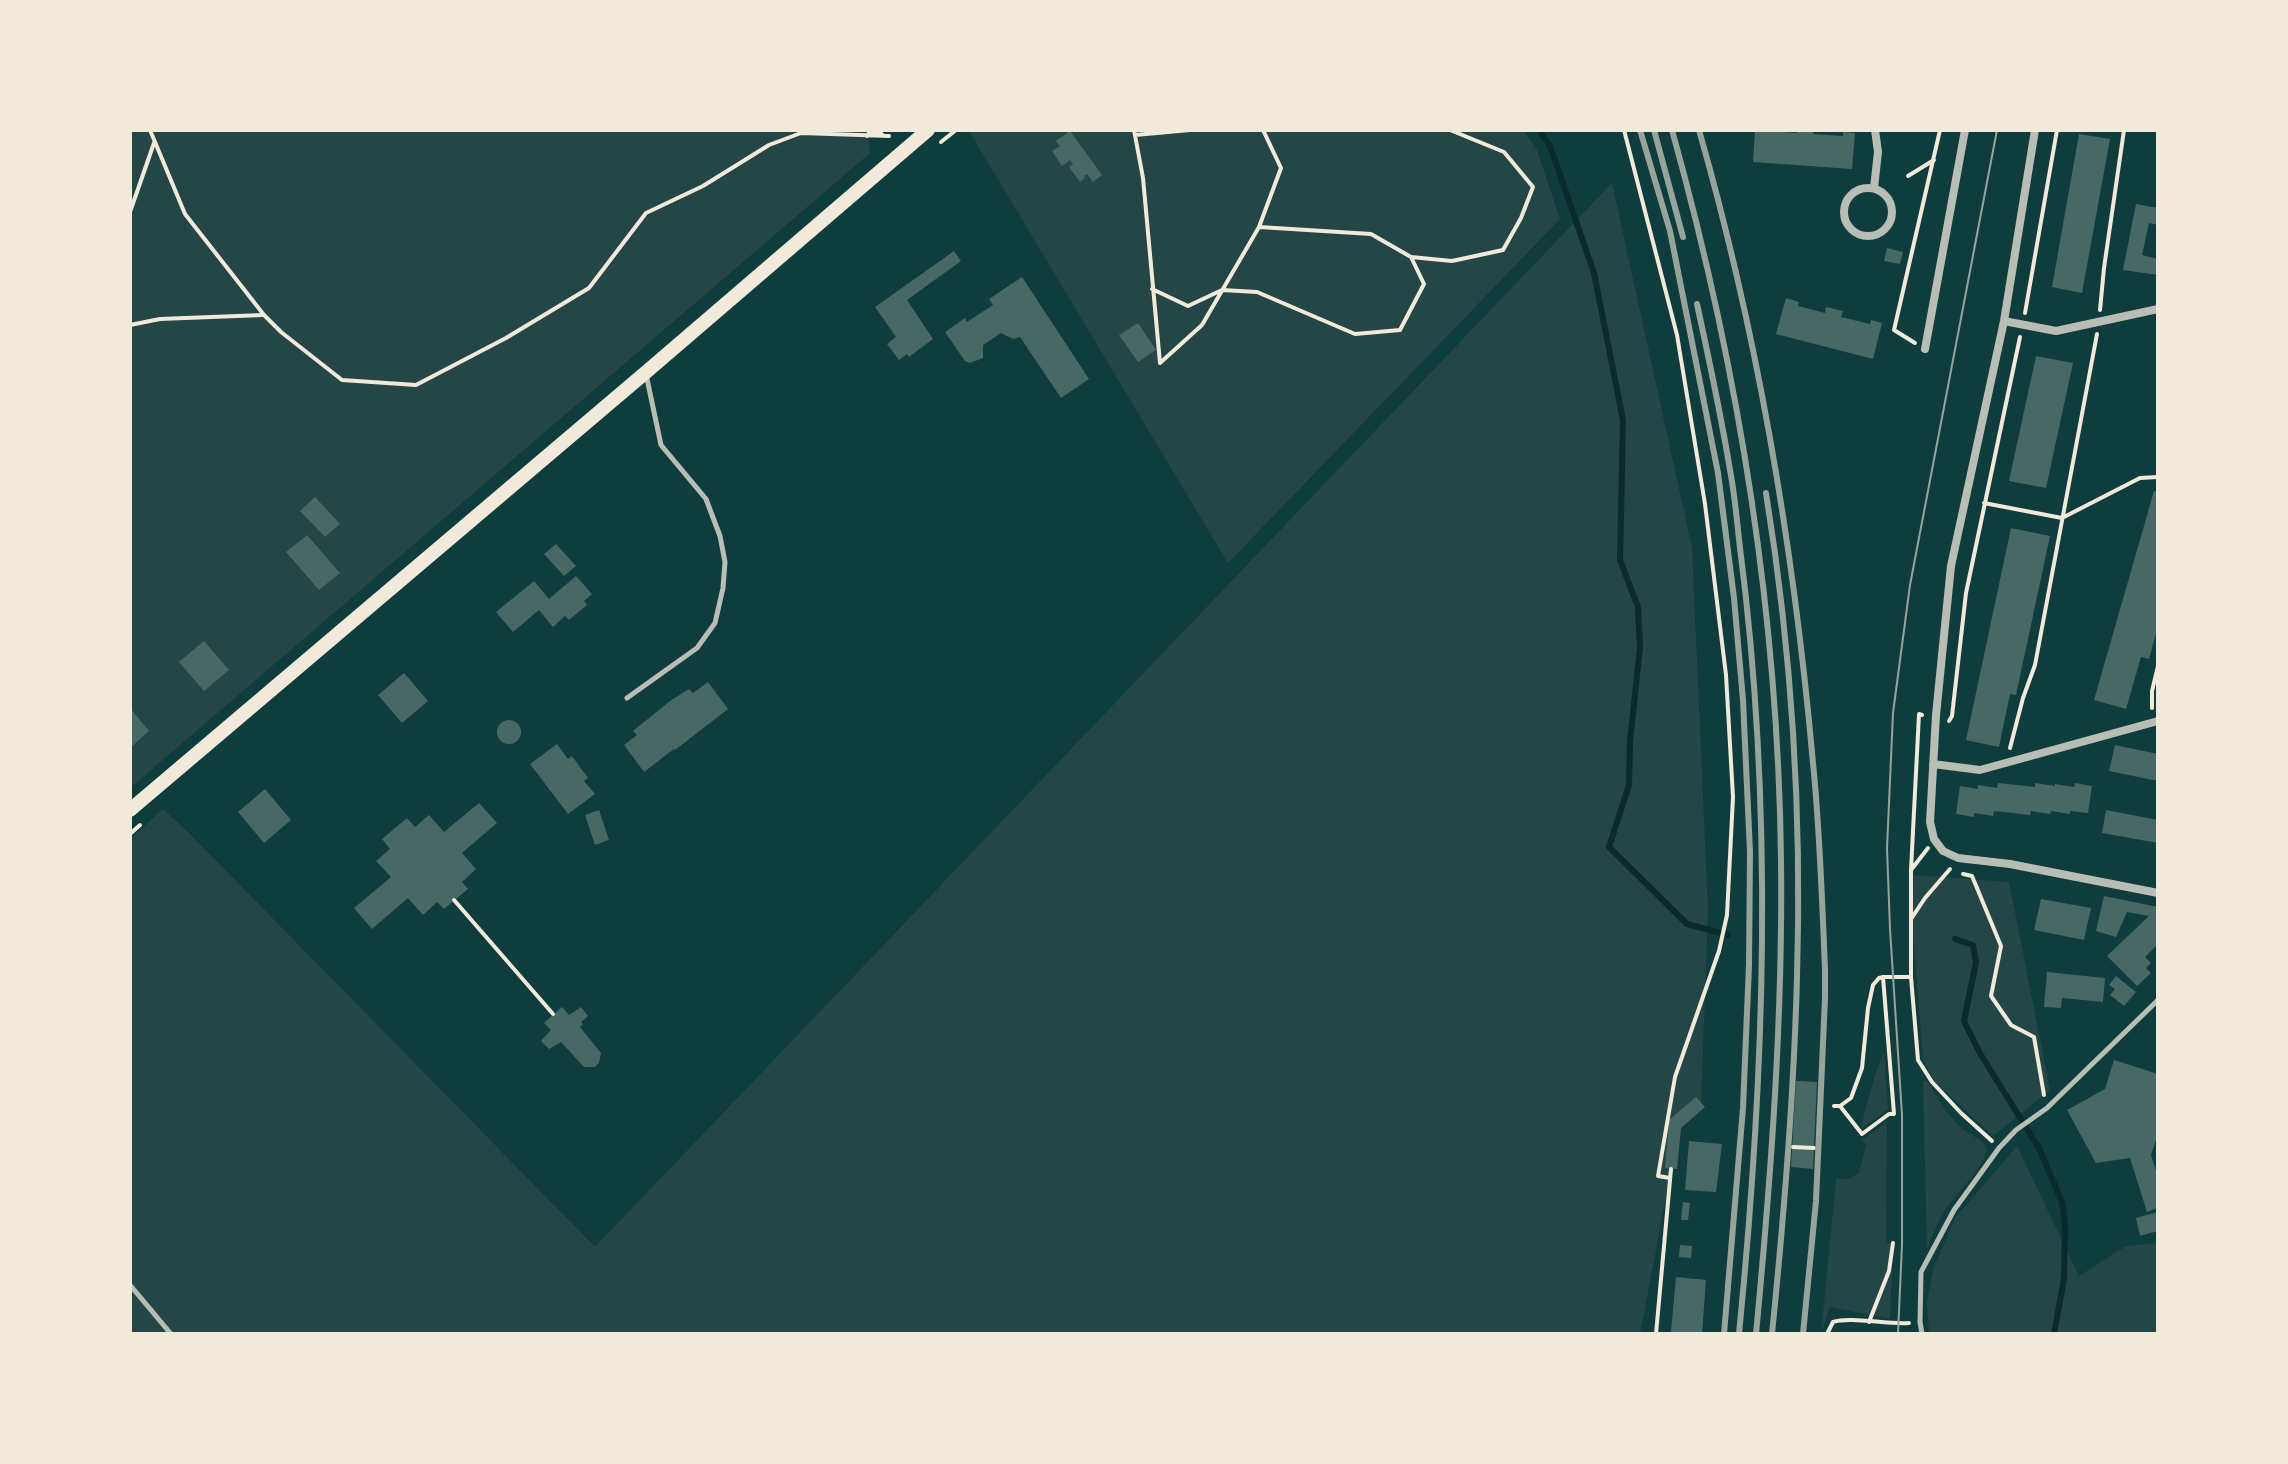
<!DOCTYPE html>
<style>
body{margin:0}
#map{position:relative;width:2288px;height:1464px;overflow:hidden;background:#0f3d3e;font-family:"Public Sans",sans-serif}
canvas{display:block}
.frame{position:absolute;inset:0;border:132px solid #f1e9da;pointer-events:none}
</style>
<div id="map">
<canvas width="2288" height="1464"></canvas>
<div class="frame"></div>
</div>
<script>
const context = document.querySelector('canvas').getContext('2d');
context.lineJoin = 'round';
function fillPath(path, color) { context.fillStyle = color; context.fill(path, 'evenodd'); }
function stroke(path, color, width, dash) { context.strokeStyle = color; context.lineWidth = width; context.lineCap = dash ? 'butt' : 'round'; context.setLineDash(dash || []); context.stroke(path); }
fillPath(new Path2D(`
 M130 130H868L870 153 130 788Z
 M1523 130 1537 150 1560 219 1228 563 969 131Z
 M1612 183 1692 548 1708 910 1701 1105 1674 1128 1670 1176 1640 1334H130V839L163 809 189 833 595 1247Z
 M1914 875 2009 882 2050 1090 1993 1136 1934 1081 1923 1060 1912 920Z
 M1884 1051 1888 1109 1862 1128 1861 1126 1875 1075Z
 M1923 1080 1928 1082 1946 1111 1962 1129 1983 1142 1987 1150C1980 1172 1964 1185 1951 1202 1940 1216 1934 1232 1927 1248Z
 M1887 1122 1886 1243H1893L1890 1319 1831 1307 1829 1309 1821 1334 1836 1179H1849L1859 1173 1866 1145 1862 1140Z
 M2017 1146 2079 1276 2126 1246 2158 1243V1334H1929L1927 1301 1933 1270 1955 1218Z`), '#244646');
stroke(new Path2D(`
 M1539 130 1550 146 1594 273 1623 420 1620 560 1638 607 1640 648 1630 741 1629 785 1609 847 1687 924 1728 935
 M1955 939 1973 945 1976 962 1964 1021 1981 1055 2039 1148 2062 1202 2065 1224 2064 1279 2054 1334`), '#0a2a2b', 6);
fillPath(new Path2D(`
 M1755 130 1797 133V130H1814L1813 134 1843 136V132L1855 133 1852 169 1753 162Z
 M1070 131 1102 175 1093 182 1087 174 1084 176 1085 178 1080 182 1069 167 1073 164 1070 160 1062 166 1052 151 1060 146 1056 141Z
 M2079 134 2110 139 2082 293 2052 287Z
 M2136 204 2158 208V225L2149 223 2142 255 2158 259V275L2123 270Z
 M1887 248 1903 252 1900 264 1884 261Z
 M954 251 961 261 907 300 933 339 909 357 907 354 899 360 887 344 896 337 875 307Z
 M1022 277 1089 379 1061 398 1020 337 1013 339 1001 333 983 345V358L970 363 965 361 945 332 965 318 967 322 993 305 989 299Z
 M1786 298 1799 302 1798 306 1825 313 1826 307 1843 311 1841 317 1870 324 1871 320 1882 323 1873 359 1776 334Z
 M1138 323 1156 350 1138 362 1119 335Z
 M2036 356 2073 363 2046 488 2009 481Z
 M2154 491 2158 492V626L2149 659 2141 657 2126 709 2094 700Z
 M315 497 340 524 325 537 300 511Z
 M2011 528 2050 536 2016 695 2010 694 1999 747 1966 740Z
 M307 535 340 573 319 590 286 552Z
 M556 544 576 566 564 576 544 554Z
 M576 576 592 594 584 601 587 605 569 620 565 616 553 627 539 610 513 632 496 612 534 581 549 599Z
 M204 641 229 670 204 691 179 662Z
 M404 673 428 701 402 723 378 695Z
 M708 682 728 709 675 750 674 749 644 772 624 745 637 735 633 731 670 701 689 689 693 693Z
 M130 708 149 731 130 748Z
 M497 732a12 12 0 1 1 24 0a12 12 0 1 1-24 0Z
 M557 744 568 759 572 756 588 778 584 781 595 794 568 814 530 764Z
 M2115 745 2158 754V781L2109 771Z
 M1998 783 2035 787V783L2055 786V784L2074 787 2075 783 2092 786 2088 813 2070 811V814L2051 811 2050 814 2031 811 2030 815 1994 811 1993 816 1974 813V817L1956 814 1960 786 1978 789V785L1997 788Z
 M265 789 291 820 264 843 238 812Z
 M479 803 497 823 462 853 476 869 462 882 468 889 444 909 437 902 423 915 408 898 372 929 354 908 391 877 376 861 390 849 382 839 407 818 415 827 429 815 444 832Z
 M599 810 609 840 595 845 585 815Z
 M2106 810 2158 820V843L2102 833Z
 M2104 896 2158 907V944L2145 957 2151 963 2146 968 2151 973 2137 986 2107 956 2149 916 2127 912 2116 937 2096 931Z
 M2041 899 2091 908 2084 940 2034 930Z
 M2047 972 2105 978 2103 1002 2062 998 2061 1008 2044 1007Z
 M2116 976 2136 992 2124 1006 2110 995 2115 989 2109 985Z
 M562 1007 569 1015 581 1007 588 1016 581 1022 583 1024 580 1027 601 1053 599 1063 595 1067H584L561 1042 549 1049 541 1041 551 1030 544 1023Z
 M2114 1060 2158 1074V1134L2151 1155 2158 1177V1208L2147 1212 2130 1158 2096 1163 2067 1110 2105 1089Z
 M1796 1081 1817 1082 1813 1169 1791 1167Z
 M1696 1097 1705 1107 1681 1128 1677 1169 1665 1168 1669 1120Z
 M1689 1141 1722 1144 1716 1192 1685 1190Z
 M1683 1202 1690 1203 1688 1220H1681Z
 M2158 1212V1231L2140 1236 2136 1218Z
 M1680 1245 1692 1246 1691 1258 1679 1257Z
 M1676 1277 1706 1280 1702 1334 1671 1332Z`), '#486865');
stroke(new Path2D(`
 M150 130 185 214 264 315 281 332 342 380 416 385 506 338 589 288 646 213 703 186 769 145 801 133 889 136
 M1134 130 1143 178 1160 363
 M1624 130 1677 335 1705 504 1726 675 1733 797 1727 915 1719 951 1675 1077 1658 1176 1670 1178
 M1135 135 1190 130
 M867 136 869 133 879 132 884 136
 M941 142 956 130
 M1908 176 1934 160
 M130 212 154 143
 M1411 257 1452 261 1503 250 1521 218 1533 187 1504 152 1450 130
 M1152 289 1188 306 1222 290 1257 292 1355 334 1400 330 1424 284 1411 257 1371 234 1259 227
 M2100 310 2104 268 2124 130
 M2025 313 2057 130
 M130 325 160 319 263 315
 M1915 343 1894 330 1940 130
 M1160 363 1202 325 1259 227 1281 168 1263 130
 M1984 503 2062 518 2140 478 2158 477
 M2152 708V691L2158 666
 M1949 721 1952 716 1966 593 2020 337
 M2010 748 2023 698 2035 665 2097 334
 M130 834 140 825
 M1928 848 1911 870V977L1918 1060 1932 1082 1961 1113 1992 1141
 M1911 870 1919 714 1922 715
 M1963 874 1972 876 2001 946 1991 996 2011 1025 2034 1037 2044 1095
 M454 900 553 1014
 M1911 919 1925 898 1950 869
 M1883 977H1911
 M1834 1106H1840L1851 1098 1862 1068 1868 1008 1873 985 1879 978 1883 977 1894 1114H1889L1862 1134 1840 1106
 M1793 1147 1814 1148
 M1869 1322 1889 1271 1893 1243
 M1656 1334 1671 1169
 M1827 1334 1833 1322C1851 1316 1887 1325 1909 1323`), '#f1e9da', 4);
stroke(new Path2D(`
 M627 698 697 648 715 623 723 588 725 562 720 536 706 499 661 445 646 374
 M130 1285 171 1334
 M1922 1334 1920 1322 1921 1272 1954 1210 1999 1148 2016 1130 2047 1108 2158 1000`), '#b8beb3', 5);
stroke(new Path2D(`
 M2035 130 2004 321 1951 566 1936 715 1930 822 1934 839 1943 851 1958 858 2010 864 2158 893
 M1844 212a24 24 0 1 1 48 0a24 24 0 1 1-48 0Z
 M1874 188 1878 152 1875 130
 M2004 321 2056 331 2158 309
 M1925 349 1965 130
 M1933 764 1980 770 2158 721`), '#b8beb3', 8);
stroke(new Path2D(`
 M130 810 645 373 928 130`), '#f1e9da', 14);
stroke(new Path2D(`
 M1898 1334 1902 1244V1115L1890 929 1887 848 1893 713 1910 585 1997 130`), '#97a49c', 2);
stroke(new Path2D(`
 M1640 130 1670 231 1718 473 1734 598 1743 700 1750 852 1749 965 1743 1108 1724 1334
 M1654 130 1683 237
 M1672 130C1738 367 1778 613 1781 859 1783 1017 1771 1176 1756 1334
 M1699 130C1758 336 1794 550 1813 763 1820 831 1822 900 1825 969V998L1816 1201 1803 1334
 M1697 304C1709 359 1721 415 1730 470 1735 496 1737 522 1740 548 1774 810 1765 1072 1739 1334
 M1766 493C1792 653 1802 815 1797 977 1794 1096 1784 1215 1772 1334`), '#97a49c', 6);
</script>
